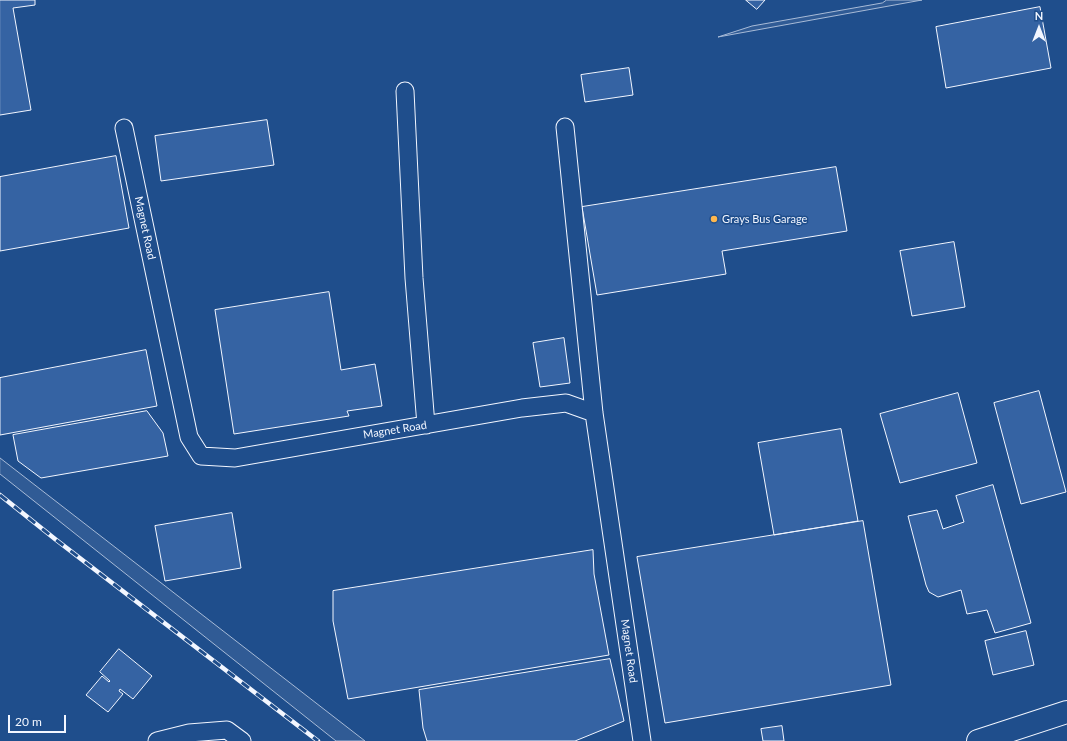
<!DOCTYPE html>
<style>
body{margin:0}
#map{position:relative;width:1067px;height:741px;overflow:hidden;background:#1f4e8c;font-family:Lato,sans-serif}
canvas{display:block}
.north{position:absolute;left:1019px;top:8px;width:40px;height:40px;-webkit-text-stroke:3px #1f4e8c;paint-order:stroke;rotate:0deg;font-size:11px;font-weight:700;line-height:16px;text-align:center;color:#f2f6ff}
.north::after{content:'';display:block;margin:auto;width:14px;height:18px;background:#f2f6ff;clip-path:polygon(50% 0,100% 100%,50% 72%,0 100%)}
.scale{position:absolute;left:8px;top:715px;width:58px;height:18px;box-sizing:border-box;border:2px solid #f2f6ff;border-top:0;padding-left:5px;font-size:12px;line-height:14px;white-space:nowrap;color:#f2f6ff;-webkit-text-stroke:3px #1f4e8c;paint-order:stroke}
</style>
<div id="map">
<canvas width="1067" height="741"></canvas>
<div class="north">N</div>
<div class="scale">20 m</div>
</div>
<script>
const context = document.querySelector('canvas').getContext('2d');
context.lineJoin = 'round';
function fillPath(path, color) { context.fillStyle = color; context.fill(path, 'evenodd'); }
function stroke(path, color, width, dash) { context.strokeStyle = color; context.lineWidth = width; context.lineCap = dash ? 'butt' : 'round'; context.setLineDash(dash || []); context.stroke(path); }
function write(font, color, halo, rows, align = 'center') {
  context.font = font + ' Lato,sans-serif'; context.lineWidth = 3; context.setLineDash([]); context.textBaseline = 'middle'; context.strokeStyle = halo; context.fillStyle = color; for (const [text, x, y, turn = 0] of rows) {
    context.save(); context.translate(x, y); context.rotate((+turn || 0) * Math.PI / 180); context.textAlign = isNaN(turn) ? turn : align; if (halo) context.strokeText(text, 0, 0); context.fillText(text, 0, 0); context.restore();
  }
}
const green = new Path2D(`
 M887 0H922L718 37 752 26 882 3Z
 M0 458 365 741H336L0 474Z`);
fillPath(green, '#305b95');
stroke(green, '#a8bbd7', 1);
const building = new Path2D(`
 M0 0H35V5L13 8 31 110 0 115Z
 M746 0H765L757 9Z
 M1040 7 1051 68 946 88 936 27Z
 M629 68 633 95 585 102 581 75Z
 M267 120 274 165 161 181 155 136Z
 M116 156 129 228 0 251V177Z
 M836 167 847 231 722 251 726 274 597 295 582 207Z
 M954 242 965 307 912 316 900 251Z
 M329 292 341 370 375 364 382 406 347 411 349 416 234 434 215 310Z
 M564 338 570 383 540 387 533 343Z
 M146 350 157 406 0 435V378Z
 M1039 391 1066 492 1021 504 994 403Z
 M958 393 977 463 900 483 880 414Z
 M147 411 163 433 168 456 41 478 18 461 13 435Z
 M841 429 858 521 774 535 758 443Z
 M993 485 1031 623 995 633 987 610 967 614 961 590 938 597 929 592 926 585 908 516 937 510 943 529 964 522 956 496Z
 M232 513 241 568 165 581 155 526Z
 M863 521 891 685 665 723 637 557Z
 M593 550 594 574 609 655 348 699 333 621V591Z
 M1026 631 1034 665 993 675 985 641Z
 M119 649 152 676 133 699 120 689 119 691 123 694 108 712 86 695 102 676 109 682 110 681 100 672Z
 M610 659 624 721 575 741H427L423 728 419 690Z
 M782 726 784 741H763L761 729Z`);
fillPath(building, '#3563a3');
stroke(building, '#f2f6ff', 1);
const minor = new Path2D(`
 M405 91 414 278 426 425
 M565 127 594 413 642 741
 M124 128 189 437 201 456 235 458 522 408 566 403 594 413
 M157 741 189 733 227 730 242 741`);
const primary = new Path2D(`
 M978 741 1067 712`);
stroke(minor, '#f2f6ff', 19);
stroke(primary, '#f2f6ff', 24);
stroke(minor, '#1f4e8c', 17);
stroke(primary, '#1f4e8c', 22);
const rail = new Path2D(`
 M0 495 55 539 318 741`);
stroke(rail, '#f2f6ff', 4.5);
stroke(rail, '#1f4e8c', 3, [9]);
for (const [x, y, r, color] of [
 [714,219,4,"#ffb74d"]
]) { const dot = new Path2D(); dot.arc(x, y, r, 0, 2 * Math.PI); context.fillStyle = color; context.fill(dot); stroke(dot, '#1f4e8c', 1.5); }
write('11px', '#f2f6ff', '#1f4e8c', [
 ["Grays Bus Garage",722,219]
], 'left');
write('11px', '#f2f6ff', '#1f4e8c', [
 ["Magnet Road",145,228,78],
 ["Magnet Road",395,430,-9],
 ["Magnet Road",629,651,82]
]);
</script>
